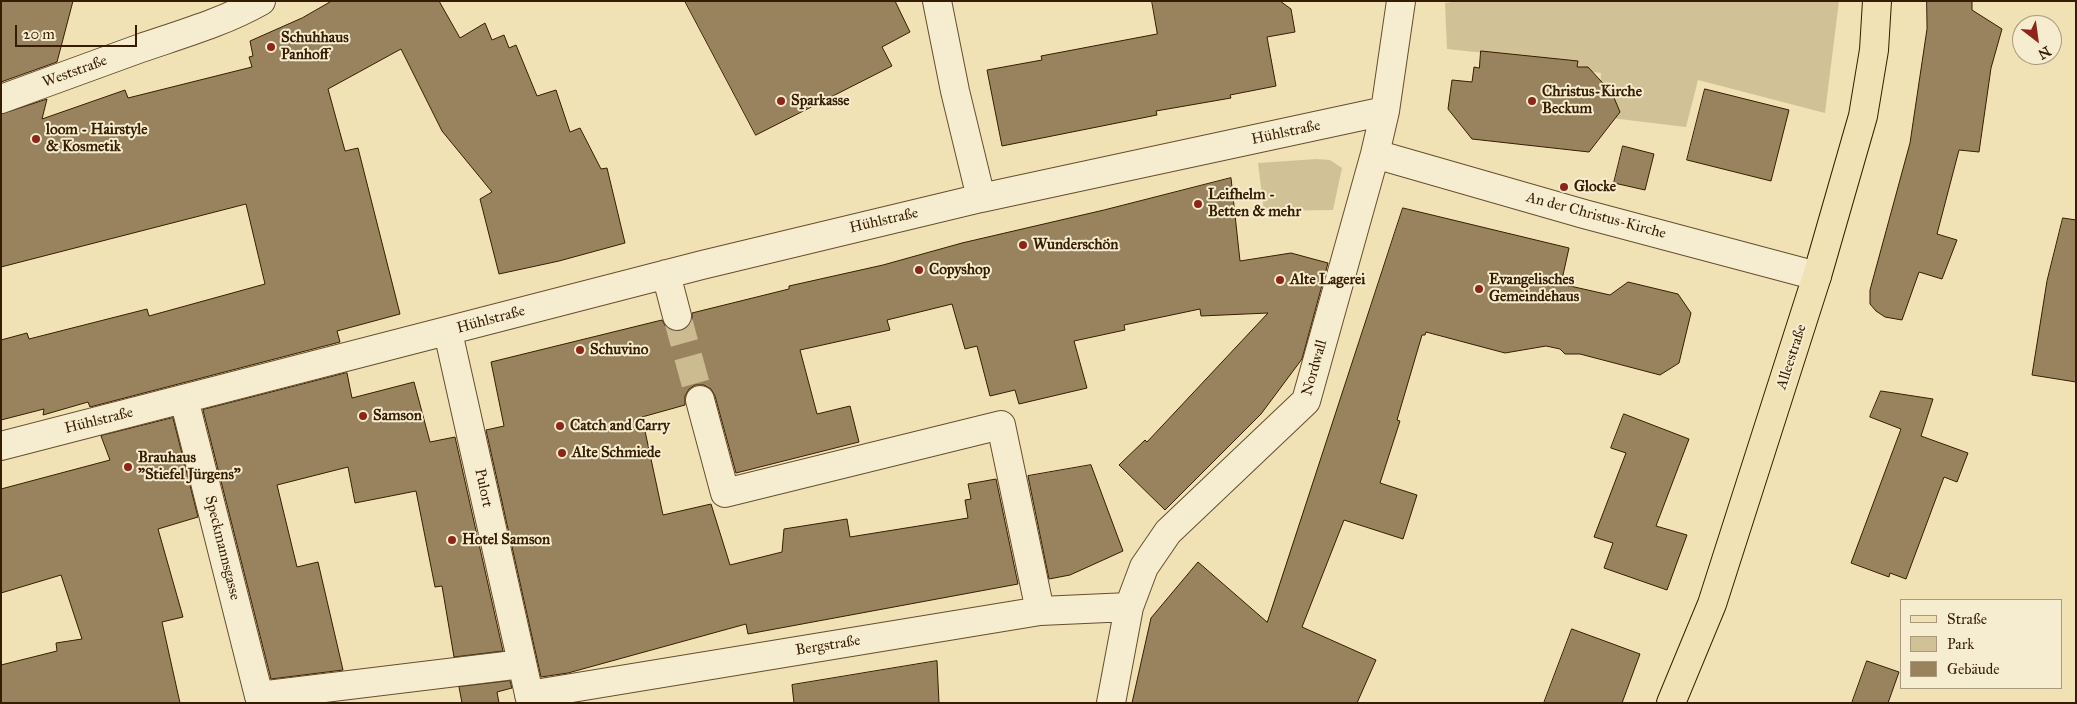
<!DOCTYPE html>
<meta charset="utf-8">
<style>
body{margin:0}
#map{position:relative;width:2077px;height:704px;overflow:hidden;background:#f1e2b5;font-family:"IM FELL Great Primer",serif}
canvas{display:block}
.frame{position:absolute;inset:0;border:2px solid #371d00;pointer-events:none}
.legend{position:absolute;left:1900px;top:599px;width:162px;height:90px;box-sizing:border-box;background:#f6eccf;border:1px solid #aa997c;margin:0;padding:6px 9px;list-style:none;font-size:15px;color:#371d00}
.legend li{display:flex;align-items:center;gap:10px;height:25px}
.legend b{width:25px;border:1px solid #aa997c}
.north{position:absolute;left:2012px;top:15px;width:50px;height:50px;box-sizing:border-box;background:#f6eccf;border:1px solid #aa997c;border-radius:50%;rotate:150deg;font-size:14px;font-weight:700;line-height:20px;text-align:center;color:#371d00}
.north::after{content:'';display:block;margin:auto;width:18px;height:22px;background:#8f2418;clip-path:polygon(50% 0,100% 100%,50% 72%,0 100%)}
.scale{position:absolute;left:15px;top:25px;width:122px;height:22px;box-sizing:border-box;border:2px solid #371d00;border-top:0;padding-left:6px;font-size:15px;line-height:18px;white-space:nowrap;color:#371d00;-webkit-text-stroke:4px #f6eccf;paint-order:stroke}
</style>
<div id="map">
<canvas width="2077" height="704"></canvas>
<div class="frame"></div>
<ul class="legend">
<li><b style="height:6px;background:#f1e2b5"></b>Straße</li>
<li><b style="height:14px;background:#d1c196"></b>Park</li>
<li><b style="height:14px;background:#98835e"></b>Gebäude</li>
</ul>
<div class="north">N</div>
<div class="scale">20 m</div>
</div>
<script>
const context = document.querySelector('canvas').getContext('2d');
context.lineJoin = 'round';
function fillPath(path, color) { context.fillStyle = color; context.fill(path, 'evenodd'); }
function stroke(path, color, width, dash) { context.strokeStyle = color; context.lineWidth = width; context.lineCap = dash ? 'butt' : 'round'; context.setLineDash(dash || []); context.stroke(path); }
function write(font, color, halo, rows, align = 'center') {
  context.font = font + ' "IM FELL Great Primer",serif'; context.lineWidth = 4; context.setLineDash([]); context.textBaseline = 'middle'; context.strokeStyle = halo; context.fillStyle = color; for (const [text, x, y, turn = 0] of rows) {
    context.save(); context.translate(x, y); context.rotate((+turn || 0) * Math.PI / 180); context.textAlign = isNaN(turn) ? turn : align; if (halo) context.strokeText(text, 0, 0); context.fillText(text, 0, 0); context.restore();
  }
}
fillPath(new Path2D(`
 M1459 1H1839L1825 113 1698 80 1686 127 1611 118 1600 87 1601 73 1578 70V63L1447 49 1445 3Z
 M1317 159 1330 160 1342 168 1333 210 1264 211 1258 163Z`), '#d1c196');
const building = new Path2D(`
 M1 1H73L57 62 1 82Z
 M332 1H439L460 38 485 23 492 40 504 35 509 48 516 45 537 96 556 90 570 132 580 128 601 169 607 168 625 243 559 261 499 274 480 199 492 192 442 131 401 49 328 89 345 151 358 148 400 314 337 331 340 342 90 407 88 402 43 415 44 409 1 420V340L27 333 29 339 147 309 149 316 265 284 246 204 1 267V114L47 99 42 119 125 90 128 98 252 67 249 57 253 56 250 41 302 18Z
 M685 1H895L910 32 882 47 892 66 756 135Z
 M1152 1H1280L1291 9 1295 32 1267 37 1276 86 1230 95 1231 98 1156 111 1157 115 1002 146 987 70 1042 60 1041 56 1157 34Z
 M1927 1H1972V10L2002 29 1991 68 1979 152 1959 150 1937 234 1957 240 1942 279 1919 272 1902 320 1885 317 1876 311 1870 304V290L1910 143 1927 29Z
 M1481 51 1578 61 1577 67H1588L1612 93 1620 112 1589 152 1472 139 1448 109 1452 80 1472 82 1474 67 1479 68Z
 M1705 89 1789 110 1771 181 1687 160Z
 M1623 146 1654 154 1645 190 1614 183Z
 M1231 178 1240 261 1291 253 1328 263 1302 359 1261 414 1165 510 1119 465 1145 440 1147 442 1268 313 1201 316 1200 309 1124 325 1125 330 1074 341 1087 388 1019 404 1015 390 990 396 977 346 965 349 952 304 887 320 890 330 800 350 817 414 850 406 859 442 736 473 715 396 711 389 704 385H695L689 389 685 396V405L642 417 663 515 711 504 730 565 782 552 784 529 847 519 850 537 968 518 965 500 971 499 968 484 996 479 1018 584 748 634 746 624 568 673 541 677 486 430 504 426 491 362 662 320 666 327 673 331H680L688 327 692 320V313L789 289V286L883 265 962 243 1104 210Z
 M1403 208 1569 248 1561 284 1610 295 1628 282 1678 294 1691 313 1679 363 1660 375 1580 354H1565L1560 349 1546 346 1505 353 1426 332 1425 335H1422L1397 420 1400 421 1380 483 1417 495 1403 539 1344 520 1302 627 1376 660 1357 703H1132L1151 618 1198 562 1267 622Z
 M2063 218 2076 220V382L2032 375 2047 281Z
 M347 373 352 398 414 382 430 442 455 437 503 651 454 657 442 586 435 587 416 491 355 503 348 467 277 485 297 567 318 562 343 670 271 679 203 410Z
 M1881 391 1933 399 1921 436 1968 453 1957 482 1944 477 1906 579 1890 573 1889 577 1851 563 1901 429 1870 417Z
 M1624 414 1689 439 1656 526 1687 535 1667 590 1604 568 1613 543 1594 537 1626 453 1611 448Z
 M173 418 198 517 158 529 183 617 162 622 180 703H1V665L57 651 56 643 82 639 61 575 1 593V489L110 460 101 436Z
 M1091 465 1123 551 1070 575 1049 579 1028 476Z
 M1572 629 1640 654 1622 703H1544Z
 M937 661 939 703H794L792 685Z
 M1867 661 1899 672 1888 703H1852Z
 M510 681 512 688 497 692 499 703H462L459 687Z`);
fillPath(building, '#98835e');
stroke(building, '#371d00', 1);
stroke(new Path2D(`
 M677 316 700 400`), '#ccbb91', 28, [28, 14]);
const minor = new Path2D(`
 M937 1 955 91 981 198
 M1 99C48 82 94 65 141 48 182 34 224 22 261 1
 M1375 154 1584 214 1817 276
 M666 274 677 316
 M448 332 531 703
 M184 399 259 696
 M700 400 725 493 1001 425 1040 611
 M1 446 702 265 981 198 1385 111
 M529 695 1040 611 1129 607
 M261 703 259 696 522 664
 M1111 703 1129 607 1144 567 1168 532 1306 401 1375 154 1385 111 1401 1`);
const major = new Path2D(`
 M1671 703 1712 604 1817 276 1863 116 1874 50 1877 1`);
stroke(minor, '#664e2d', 30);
stroke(major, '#371d00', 30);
stroke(minor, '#f6eccf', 28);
stroke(major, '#f1e2b5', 28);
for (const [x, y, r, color] of [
 [271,47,5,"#8f2418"],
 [781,101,5,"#8f2418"],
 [1532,101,5,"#8f2418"],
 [36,139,5,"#8f2418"],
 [1564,187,5,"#8f2418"],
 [1198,204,5,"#8f2418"],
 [1023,245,5,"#8f2418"],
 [919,270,5,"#8f2418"],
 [1280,280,5,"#8f2418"],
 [1479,289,5,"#8f2418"],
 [580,350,5,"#8f2418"],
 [363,416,5,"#8f2418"],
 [560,426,5,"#8f2418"],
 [562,453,5,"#8f2418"],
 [128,467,5,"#8f2418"],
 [452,540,5,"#8f2418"]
]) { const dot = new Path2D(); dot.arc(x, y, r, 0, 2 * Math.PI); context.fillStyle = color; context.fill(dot); stroke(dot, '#f6eccf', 2); }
write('bold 15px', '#371d00', '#f6eccf', [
 ["Schuhhaus",281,38],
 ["Panhoff",281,55],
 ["Christus-Kirche",1542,92],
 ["Beckum",1542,109],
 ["Sparkasse",791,101],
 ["loom - Hairstyle",46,130],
 ["& Kosmetik",46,147],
 ["Glocke",1574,187],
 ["Leifhelm -",1208,195],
 ["Betten & mehr",1208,212],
 ["Wunderschön",1033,245],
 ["Copyshop",929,270],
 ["Alte Lagerei",1290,280],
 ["Evangelisches",1489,280],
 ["Gemeindehaus",1489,297],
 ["Schuvino",590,350],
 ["Samson",373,416],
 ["Catch and Carry",570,426],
 ["Alte Schmiede",572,453],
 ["Brauhaus",138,458],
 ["\"Stiefel Jürgens\"",138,475],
 ["Hotel Samson",462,540]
], 'left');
write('15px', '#371d00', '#f6eccf', [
 ["Weststraße",75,72,-20],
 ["Hühlstraße",1286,133,-12],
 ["An der Christus-Kirche",1596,216,15],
 ["Hühlstraße",884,221,-13],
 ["Hühlstraße",491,320,-15],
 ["Alleestraße",1792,357,-72],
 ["Nordwall",1315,368,-74],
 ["Hühlstraße",99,421,-14],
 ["Pulort",483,488,78],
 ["Speckmannsgasse",222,548,76],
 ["Bergstraße",828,646,-9]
]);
</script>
